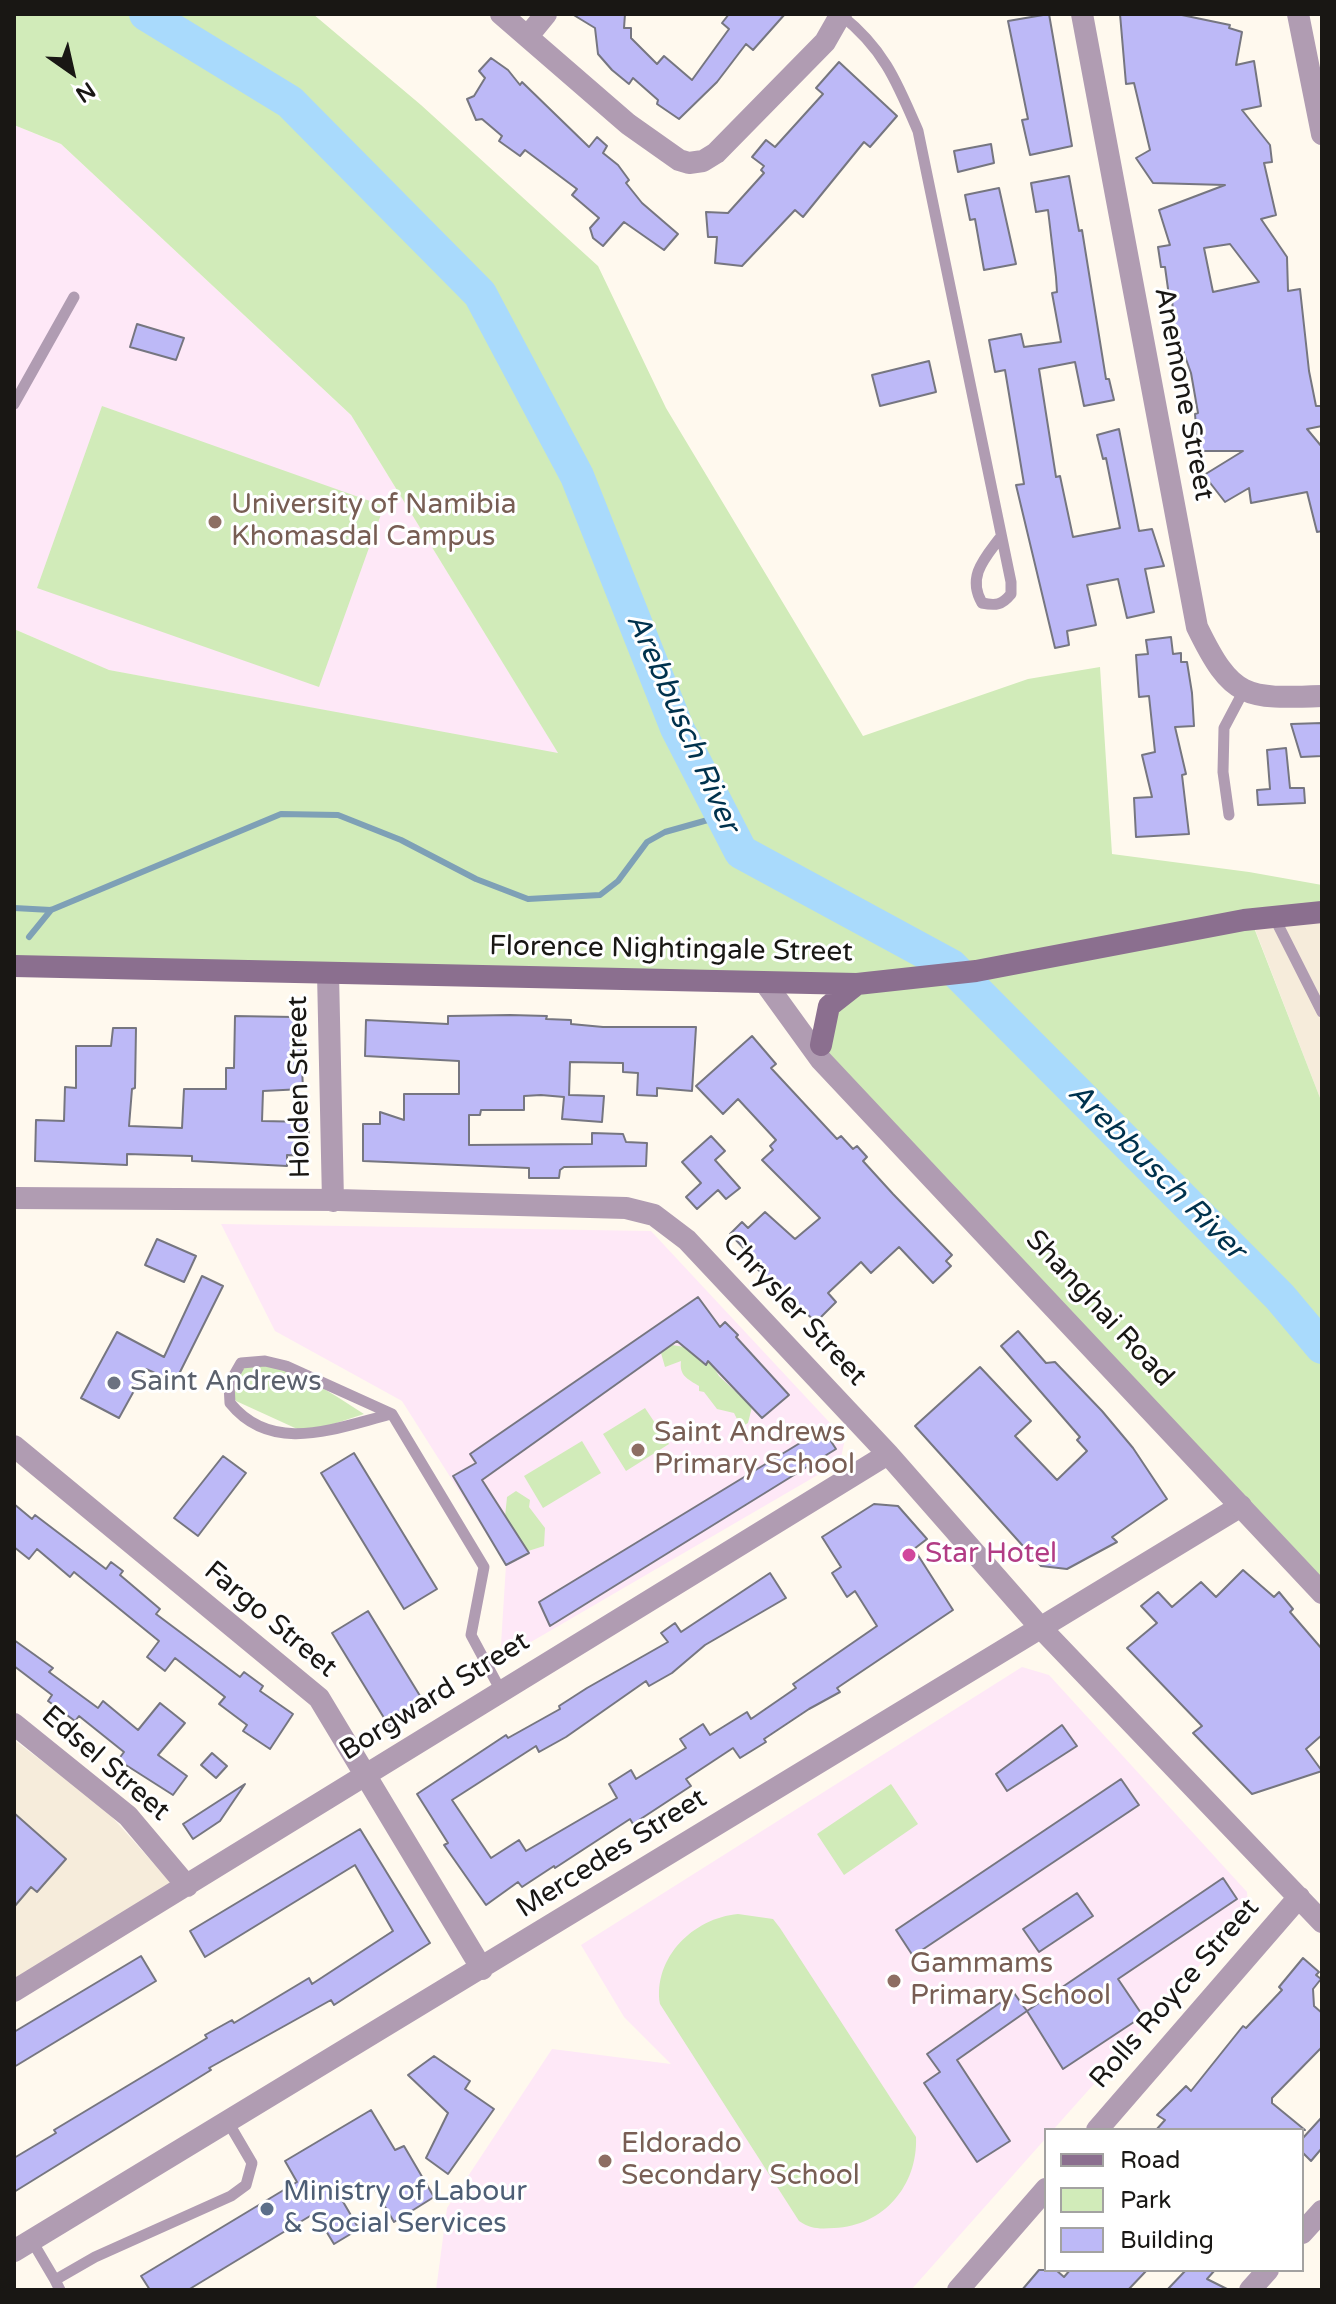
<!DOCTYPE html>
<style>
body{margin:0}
#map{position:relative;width:1336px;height:2304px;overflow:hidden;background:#fff9ee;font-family:"Varela Round",sans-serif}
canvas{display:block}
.frame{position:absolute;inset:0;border:16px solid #191714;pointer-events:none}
.legend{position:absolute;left:1044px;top:2128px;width:260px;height:144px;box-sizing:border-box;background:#fff;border:2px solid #a3a2a1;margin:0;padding:10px 14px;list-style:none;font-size:24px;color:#191714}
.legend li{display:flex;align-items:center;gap:16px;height:40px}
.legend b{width:40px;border:2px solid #a3a2a1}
.north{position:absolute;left:32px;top:32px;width:80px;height:80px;-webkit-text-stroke:6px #fff;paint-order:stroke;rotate:146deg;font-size:22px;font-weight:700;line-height:32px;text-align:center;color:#191714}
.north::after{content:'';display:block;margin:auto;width:28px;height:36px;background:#191714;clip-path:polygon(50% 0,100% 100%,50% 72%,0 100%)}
</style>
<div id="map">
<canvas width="1336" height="2304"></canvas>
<div class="frame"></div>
<ul class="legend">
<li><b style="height:10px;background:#8b6f8f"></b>Road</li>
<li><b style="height:22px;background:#d1ebb9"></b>Park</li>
<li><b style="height:22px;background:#bdb9f7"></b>Building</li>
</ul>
<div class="north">N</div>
</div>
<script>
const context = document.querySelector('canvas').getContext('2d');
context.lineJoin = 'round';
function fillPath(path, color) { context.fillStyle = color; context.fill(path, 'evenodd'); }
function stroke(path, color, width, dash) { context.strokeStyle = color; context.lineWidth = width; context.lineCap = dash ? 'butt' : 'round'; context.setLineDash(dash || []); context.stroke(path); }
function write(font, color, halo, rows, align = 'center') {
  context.font = font + ' "Varela Round",sans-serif'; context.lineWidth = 6; context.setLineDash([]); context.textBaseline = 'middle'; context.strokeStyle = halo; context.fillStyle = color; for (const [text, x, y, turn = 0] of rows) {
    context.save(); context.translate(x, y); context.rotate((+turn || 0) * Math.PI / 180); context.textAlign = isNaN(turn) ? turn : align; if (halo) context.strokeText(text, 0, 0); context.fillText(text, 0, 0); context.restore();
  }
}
fillPath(new Path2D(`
 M1322 918V1103L1251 919Z
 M14 1740 103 1807 173 1885 14 1981Z`), '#f6ecdb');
fillPath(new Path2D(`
 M14 125 61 144 351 415 559 754 108 670 14 629Z
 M221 1224 651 1231 845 1439 840 1462 500 1660 506 1565 402 1401 275 1331Z
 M1022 1667 1049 1675 1247 1892 1248 1911 1053 2130H1046V2138L911 2290H436L447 2208 552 2049 671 2064 624 2017 581 1945Z`), '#fee8f7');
fillPath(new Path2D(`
 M14 14H313L421 105 598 266 666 408 863 736 1028 679 1100 667 1112 854 1249 872 1322 885V912L1251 920 1322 1103V1593L821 1045 840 994 14 966V629L109 670 558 753 351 415 61 144 14 125Z
 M102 406 384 506 319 687 37 588Z
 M672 1345 703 1350 719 1376 752 1407 748 1423 741 1427 734 1413 717 1409 704 1392 699 1391V1386C688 1379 679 1376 681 1361L665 1367 661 1353Z
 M244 1360C289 1364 327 1390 364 1414L306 1433 236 1401 230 1392Z
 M645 1408 669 1444 626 1471 603 1434Z
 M582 1441 601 1473 543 1508 524 1476Z
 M516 1491 530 1500 529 1507 545 1528 544 1546 525 1552 505 1517 507 1497Z
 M891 1784 918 1824 844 1875 817 1834Z
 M738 1914 773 1919 780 1928 916 2137C918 2185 884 2226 834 2228 819 2229 811 2229 799 2221L660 2004C653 1958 693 1918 738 1914Z`), '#d1ebb9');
stroke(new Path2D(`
 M14 908 51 910 281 814 338 815 401 840 476 879 528 899 600 895 618 881 647 842 665 832 722 816
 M29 937 51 910`), '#7ea0b6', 6);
stroke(new Path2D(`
 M146 14 290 102 480 294 577 476 677 728 741 852 951 966 1280 1297 1322 1347`), '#a9dafc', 34);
const building = new Path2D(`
 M572 14H625L624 28H631V38L657 64 664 56 692 80 729 29 722 23 729 14H785L753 50 746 44 717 82 679 119 657 104 658 100 633 78 629 84 612 70 598 54 595 28Z
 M1049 14 1072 146 1030 155 1022 120 1028 119 1008 21Z
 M1120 14H1177L1230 25 1229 28 1242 32 1236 65 1254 61 1261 106 1242 110 1270 145 1272 162 1264 163 1276 215 1261 219 1287 257 1288 291 1300 289 1309 371 1316 406H1321L1322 426 1307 429 1322 447V531L1317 532 1307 492 1251 503 1249 488 1225 502 1204 475 1243 451H1198L1195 414 1198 413 1191 373 1182 348H1179L1178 334 1174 333 1172 296H1169L1165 267H1161L1158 247 1170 245 1159 210 1225 185 1153 183 1136 158 1150 150 1134 83 1126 84ZM1230 244 1259 282 1213 292 1204 248Z
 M491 58 508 70 520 85 522 82 589 147 597 137 607 146 603 153 618 165 629 180 626 183 642 203 678 234 664 250 624 222 603 246 593 238 590 228 599 218 572 195 577 189 525 150 520 156 499 141 502 136 482 119 476 120 467 99 474 96 485 78 479 71Z
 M839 62 897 116 870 147 864 142 803 217 795 210 742 266 715 263 717 237H708L706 212 728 213 764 173 761 170 764 166 752 157 766 140 775 147 823 94 816 88Z
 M991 144 994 163 958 172 954 151Z
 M1069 176 1079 231 1082 230 1106 379H1109L1114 400 1084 406 1075 362 1039 369 1056 477 1060 476 1073 537 1120 528 1106 458 1103 459 1097 435 1119 429 1139 531 1152 529 1164 566 1145 569 1154 612 1127 618 1118 579 1087 585 1096 625 1067 631 1069 645 1055 648 1016 485 1024 484 1005 370 995 372 989 340 1021 334 1024 347 1061 342 1052 293 1057 292 1056 277 1048 210 1036 212 1031 183Z
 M999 188 1016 264 984 270 975 219 970 220 965 195Z
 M137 324 184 338 176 360 130 347Z
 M929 361 936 392 880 406 872 375Z
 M1171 637 1173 654 1181 653V662H1187L1192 693 1194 726 1175 727 1186 774 1182 775 1189 834 1136 837 1134 798 1152 797 1142 755 1155 752 1149 696 1139 697 1136 655 1148 654 1146 640Z
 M1322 723V756L1301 757 1291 724Z
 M1286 748 1290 788H1304L1305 803 1258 805 1257 790 1270 789 1267 750Z
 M510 1015 547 1016 546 1019 571 1020V1024L603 1027H696L692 1091 657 1088V1096L637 1095 638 1073 623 1072V1063L570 1062 569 1095 604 1096 602 1122 562 1119 564 1097 541 1095 524 1096V1110H481L480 1115H469V1145L592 1144V1133L623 1134 626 1142 647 1143 646 1166 564 1167 560 1170 559 1178H529V1168L363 1161V1124H380V1112L404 1120V1094H459V1061L365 1056 366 1020 448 1024V1016Z
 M235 1016 294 1017 300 1024 303 1089 263 1091 262 1121 309 1122 308 1156 287 1155V1166L192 1161V1156L127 1154V1165L35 1161 36 1120 64 1121 65 1087 76 1088V1046H111L113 1028H136L135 1088 132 1089 129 1126 182 1128 184 1089H226V1068H234Z
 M752 1036 776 1064 771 1068 837 1139 841 1136 853 1149 857 1146 867 1157 863 1161 893 1194 952 1255 946 1261 951 1266 933 1283 899 1247 871 1273 861 1262 828 1293 836 1302 816 1322 755 1267 759 1264 730 1234 742 1222 748 1228 765 1212 795 1239 820 1218 762 1160 773 1150 770 1146 776 1140 738 1099 723 1114 696 1086Z
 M711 1136 725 1151 715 1160 740 1188 726 1199 718 1190 697 1209 686 1197 701 1183 682 1162Z
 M157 1239 196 1256 184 1282 145 1265Z
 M202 1276 223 1286 175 1382 146 1369 119 1418 81 1398 117 1332 164 1357Z
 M698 1297 720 1327 725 1322 738 1335 736 1337 789 1395 762 1418 708 1361 706 1365 677 1341 482 1480 529 1553 506 1565 453 1476 476 1463 470 1454Z
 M1018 1331 1046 1363 1055 1362 1102 1411 1133 1448 1167 1499 1112 1537 1117 1542 1067 1569 1041 1566 915 1426 980 1367 1031 1421 1015 1436 1057 1480 1087 1451 1077 1440 1080 1437 1001 1346Z
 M823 1429 836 1449 550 1626 539 1602Z
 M354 1453 437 1589 404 1609 321 1473Z
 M223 1456 246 1473 198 1536 174 1518Z
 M14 1504 32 1519 35 1515 106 1569 111 1562 123 1571 120 1575 160 1609 156 1614 240 1677 244 1672 263 1686 260 1691 293 1714 270 1749 243 1731 247 1725 219 1704 225 1697 175 1658 165 1671 147 1657 159 1641 74 1572 70 1577 37 1549 29 1559 14 1547Z
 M874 1504 898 1506 927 1539 914 1549 953 1610 837 1688 840 1692 809 1709 764 1739 766 1742 740 1758 733 1748 686 1779 691 1786 633 1824 630 1819 555 1868 554 1866 522 1887 518 1882 486 1905 444 1845 448 1843 417 1794 506 1735 508 1738 560 1709 559 1706 587 1688 668 1642 661 1633 675 1623 681 1632 770 1573 786 1598 705 1645 672 1673 649 1686 646 1681 566 1737 539 1752 536 1746 452 1800 491 1858 519 1840 526 1851 617 1798 609 1784 631 1770 636 1779 686 1748 680 1739 703 1724 710 1735 747 1712 751 1719 796 1688 793 1684 877 1626 855 1591 847 1597 832 1573 841 1567 822 1537Z
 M1243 1570 1274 1597 1279 1592 1293 1609 1290 1612 1322 1649V1735L1306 1749 1322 1771 1252 1794 1193 1733 1202 1726 1127 1648 1157 1623 1141 1606 1158 1592 1172 1607 1201 1582 1216 1597Z
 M368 1611 425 1704 389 1726 332 1633Z
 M14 1640 53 1668 49 1672 98 1708 103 1701 138 1730 160 1703 185 1723 158 1755 187 1776 173 1795 118 1760 124 1752 79 1716 75 1721 48 1701 52 1695 14 1666Z
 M1062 1725 1077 1746 1007 1791 996 1774Z
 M212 1753 227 1766 216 1778 201 1765Z
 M1121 1779 1139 1805 913 1956 896 1930Z
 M245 1784 220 1821 193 1839 183 1824Z
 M14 1813 66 1859 37 1892 31 1887 14 1907Z
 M360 1829 430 1943 334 2005 331 2000 209 2068 211 2070 14 2192V2158L56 2133 54 2130 207 2038 205 2035 232 2020 234 2023 309 1978 312 1984 393 1931 355 1865 205 1957 190 1931Z
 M1223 1878 1237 1899 1118 1979 1143 2016 1063 2069 1027 2011Z
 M1077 1893 1093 1916 1039 1952 1023 1929Z
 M141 1956 156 1981 14 2067V2032Z
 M1303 1958 1319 1972 1316 1975 1321 1979 1313 1989 1314 2006 1322 2013V2047L1272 2098V2103L1305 2130H1156L1165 2120 1157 2115 1186 2086 1191 2091 1243 2026 1246 2028 1282 1990 1279 1987Z
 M1014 1993 1027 2011 957 2060 1010 2141 977 2162 924 2083 940 2072 927 2054Z
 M434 2056 470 2081 465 2089 494 2109 448 2174 426 2158 448 2113 408 2075Z
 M371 2110 395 2150 404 2146 434 2197 394 2222 371 2183 342 2200 359 2229 334 2244 315 2213 188 2290H150L141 2276 297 2182 285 2161Z
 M1322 2117V2148L1311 2161 1302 2152V2139Z
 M1039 2270H1056L1064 2277 1070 2270H1147L1128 2290H1022Z
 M1186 2270H1215L1207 2279 1229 2290H1167Z`);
fillPath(building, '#bdb9f7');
stroke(building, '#767680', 2);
stroke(new Path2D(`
 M841 15C884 49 897 82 918 131L1011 582V594C1002 605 996 606 982 603 967 577 984 559 999 539
 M14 404 74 297
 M1229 815 1223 772 1224 728 1243 692
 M1274 917 1322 1012
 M392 1414C338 1427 273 1456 230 1403L229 1384 241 1363 265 1361 286 1366 392 1414 484 1567 471 1635 501 1691
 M32 2241 55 2280
 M60 2290 55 2280 95 2257 231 2196 246 2185 252 2163 228 2122`), '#b09cb2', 11);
stroke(new Path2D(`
 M501 14 628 124 679 160 689 163 703 161 716 153 825 42 841 14
 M1082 14 1197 627C1232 699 1245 699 1322 696
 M528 36 546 14
 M328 973 333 1201
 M14 1198 338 1200 626 1208 654 1215 687 1240 888 1454 1039 1626 1322 1922
 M14 1446 319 1698 482 1969
 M14 1724 128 1816 187 1886
 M14 1991 888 1454
 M1097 2130 1299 1897
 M1302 2233 1322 2211
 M14 2251 1241 1506
 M958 2290 1046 2189
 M1250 2290 1268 2270`), '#b09cb2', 22);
stroke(new Path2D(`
 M1298 14 1322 134
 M766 984 821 1060 1322 1593`), '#b09cb2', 22);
stroke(new Path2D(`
 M14 966 857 984 976 971 1244 920 1322 912
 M821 1045 829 1006 857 984`), '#8b6f8f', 22);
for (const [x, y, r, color] of [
 [215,522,8,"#8d6e63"],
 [114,1383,8,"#6b7280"],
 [638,1450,8,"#8d6e63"],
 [909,1555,8,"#d1479c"],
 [894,1981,8,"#8d6e63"],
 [605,2161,8,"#8d6e63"],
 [267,2209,8,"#5c6f8a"]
]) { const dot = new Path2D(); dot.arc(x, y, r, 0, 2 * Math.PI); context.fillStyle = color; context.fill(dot); stroke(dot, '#fff', 3); }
write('28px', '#191714', '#fff', [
 ["Anemone Street",1183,394,79],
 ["Florence Nightingale Street",671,950,1],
 ["Holden Street",300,1087,-91],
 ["Shanghai Road",1099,1309,47],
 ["Chrysler Street",794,1310,47],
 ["Fargo Street",270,1620,40],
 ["Borgward Street",435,1697,-32],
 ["Edsel Street",105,1764,41],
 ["Mercedes Street",612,1854,-32],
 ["Rolls Royce Street",1175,1994,-49]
]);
write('28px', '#785e54', '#fff', [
 ["University of Namibia",231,506],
 ["Khomasdal Campus",231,538],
 ["Saint Andrews",654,1434],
 ["Primary School",654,1466],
 ["Gammams",910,1965],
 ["Primary School",910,1997],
 ["Eldorado",621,2145],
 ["Secondary School",621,2177]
], 'left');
write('28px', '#5b616d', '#fff', [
 ["Saint Andrews",130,1383]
], 'left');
write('28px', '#b23c85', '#fff', [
 ["Star Hotel",925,1555]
], 'left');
write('28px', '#4e5e75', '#fff', [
 ["Ministry of Labour",283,2193],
 ["& Social Services",283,2225]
], 'left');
write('italic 30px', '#00324d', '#fff', [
 ["Arebbusch River",682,723,66],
 ["Arebbusch River",1156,1172,45]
]);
</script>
